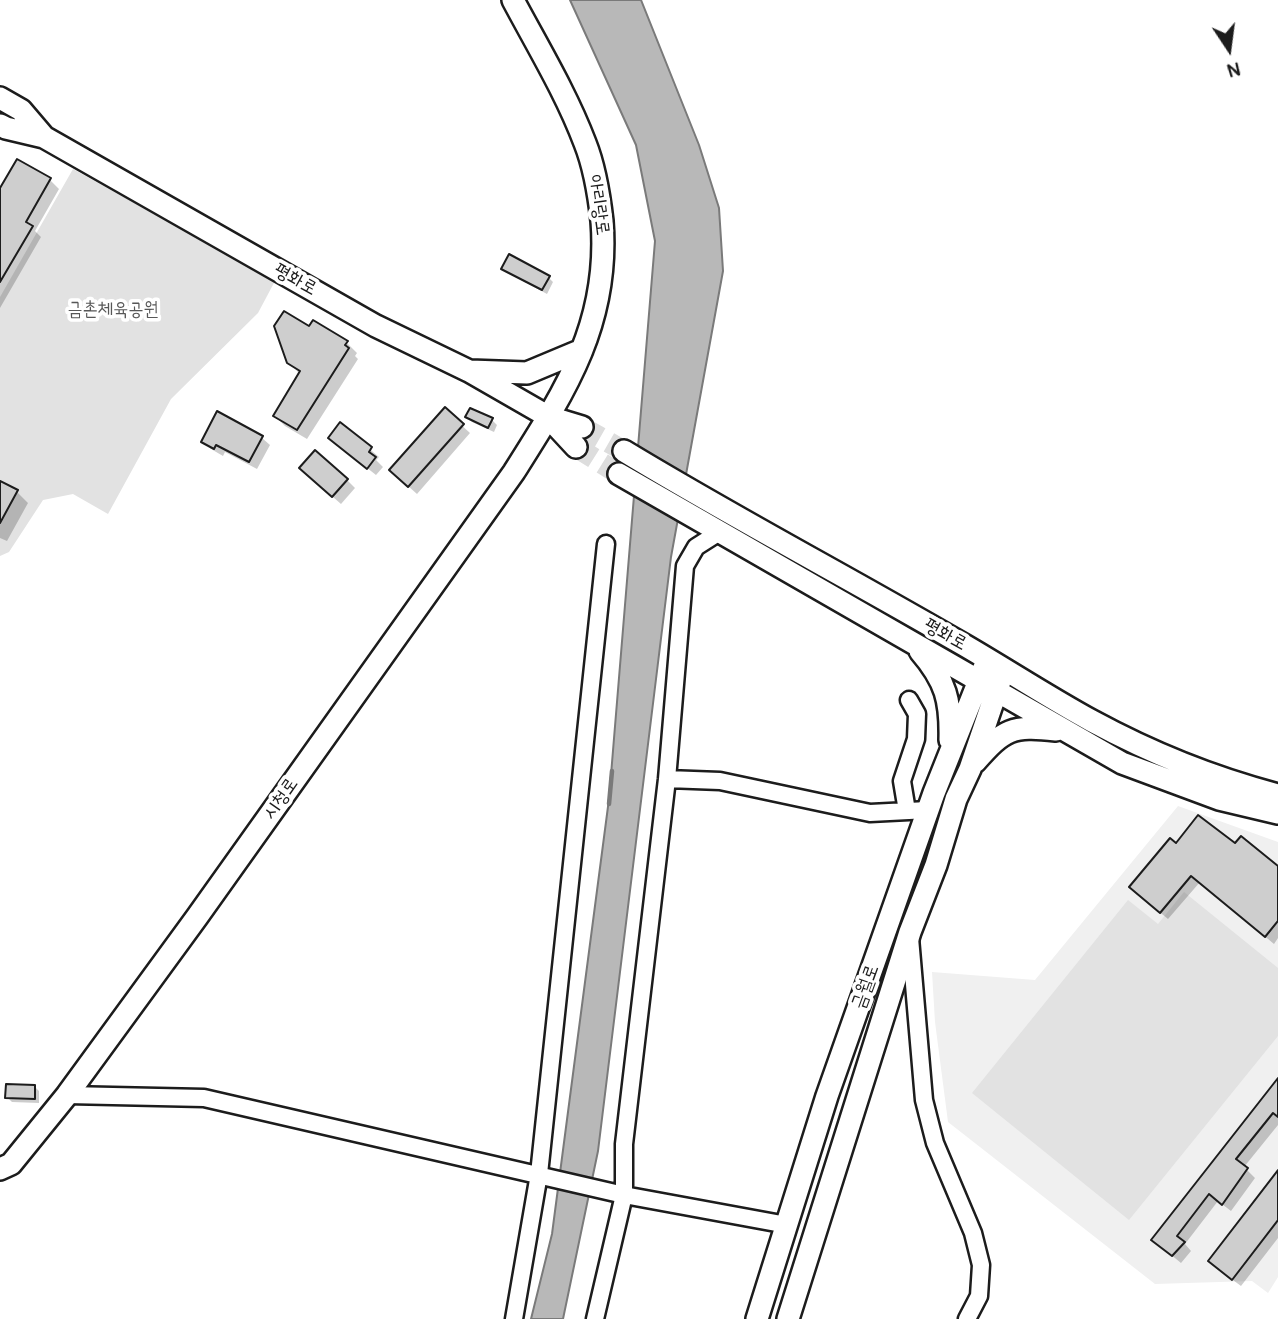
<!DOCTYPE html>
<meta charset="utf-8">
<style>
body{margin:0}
#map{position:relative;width:1278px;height:1319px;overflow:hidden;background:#fff;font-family:Pangolin,sans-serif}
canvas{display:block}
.north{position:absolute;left:1194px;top:14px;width:70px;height:70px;-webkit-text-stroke:5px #fff;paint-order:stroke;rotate:167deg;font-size:19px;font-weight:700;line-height:28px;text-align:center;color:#1c1c1c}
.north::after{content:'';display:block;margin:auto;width:24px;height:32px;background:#1c1c1c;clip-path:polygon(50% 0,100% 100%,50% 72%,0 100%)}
</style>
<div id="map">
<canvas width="1278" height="1319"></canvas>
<div class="north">N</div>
</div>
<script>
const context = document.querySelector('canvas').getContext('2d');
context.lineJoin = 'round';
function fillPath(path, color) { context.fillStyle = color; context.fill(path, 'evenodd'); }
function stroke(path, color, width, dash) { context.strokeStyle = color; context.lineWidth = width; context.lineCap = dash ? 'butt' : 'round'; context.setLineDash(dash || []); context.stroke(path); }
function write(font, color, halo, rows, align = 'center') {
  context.font = font + ' Pangolin,"Poor Story",sans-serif'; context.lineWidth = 7; context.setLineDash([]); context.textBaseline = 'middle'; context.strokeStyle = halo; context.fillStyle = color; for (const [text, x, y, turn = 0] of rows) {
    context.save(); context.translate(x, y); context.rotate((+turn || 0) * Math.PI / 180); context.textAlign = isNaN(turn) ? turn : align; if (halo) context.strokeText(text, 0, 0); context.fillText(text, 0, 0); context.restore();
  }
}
fillPath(new Path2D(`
 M1178 806 1278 842V1277L1268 1293 1252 1281 1155 1284 948 1122 935 1022 932 972 1035 980Z`), '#f0f0f0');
fillPath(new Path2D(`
 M73 169 275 281 258 313 171 399 108 514 73 494 43 500 9 552 0 556V297Z
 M1184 892 1278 968V1036L1129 1220 972 1093 1128 900 1158 924Z`), '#e2e2e2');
const water = new Path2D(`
 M570 0H641L699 145 719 208 723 271 671 557 598 1151 563 1319H531L552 1234 609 799 655 241 636 145Z`);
fillPath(water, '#b8b8b8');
stroke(water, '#7a7a7a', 2);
fillPath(new Path2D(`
 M50 180 59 189 35 231 41 237 0 308V197Z
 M504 268 548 277 553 282 547 294 508 273Z
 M310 329 347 343 357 353 355 356 358 359 307 439 285 426 275 416 300 374 289 363Z
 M445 410 470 433 417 494 399 478Z
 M471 410 492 420 497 425 494 432 472 422 467 417Z
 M341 425 379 457 376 460 383 467 376 475 338 445Z
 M262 438 270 445 257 469 225 452 223 456 211 449 203 441Z
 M309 476 347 480 355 488 341 504Z
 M0 483 17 492 28 503 7 541 0 538Z
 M1176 845 1235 846 1278 869V938L1274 944 1200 882 1168 919 1139 895Z
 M1278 1081V1125L1244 1167 1255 1178 1231 1211 1218 1201 1185 1244 1191 1251 1181 1263 1153 1240Z
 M34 1086 39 1091V1103L12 1102 7 1097Z
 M1278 1173V1238L1241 1286 1218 1269Z`), '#0003');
stroke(new Path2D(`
 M609 804 612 771`), '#7a7a7a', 4.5);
const building = new Path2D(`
 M17 159 51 178 26 222 33 226 0 282V188Z
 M509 254 550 276 542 290 501 269Z
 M284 311 309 326 313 320 348 341 345 345 349 348 297 430 273 416 300 371 287 363 274 326Z
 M445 407 464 424 408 487 389 470Z
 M470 408 493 418 488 428 465 417Z
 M217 411 263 436 249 462 216 445 214 449 201 442Z
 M340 422 372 447 369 452 376 457 367 469 328 438Z
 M315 450 348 479 332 497 299 468Z
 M0 481 18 490 0 523Z
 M1198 815 1235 843 1241 836 1278 866V921L1265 937 1191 876 1160 913 1129 887 1170 838 1176 843Z
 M1278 1078V1117L1273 1113 1236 1159 1248 1168 1222 1205 1209 1194 1177 1236 1185 1242 1172 1256 1151 1240Z
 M6 1084 35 1085V1099L5 1098Z
 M1278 1170V1220L1232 1280 1208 1261Z`);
fillPath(building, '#cecece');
stroke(building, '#1c1c1c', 2);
stroke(new Path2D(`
 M582 427 624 451
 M576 447 619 474`), '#ddd', 21, [21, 10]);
const street = new Path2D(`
 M667 779 720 781 870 813 928 810
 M907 811 902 781 916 739 917 714 909 700
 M910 938 924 1100 935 1143 973 1233 981 1265 979 1296 967 1319
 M67 1095 204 1098 624 1195 787 1225
 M514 1319 539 1174 606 544
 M595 1319 624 1195V1144L667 779 685 566 696 547 718 533`);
const secondary = new Path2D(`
 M0 98 21 110 44 137
 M0 125 6 128 44 137 376 326 469 371 549 417 582 427
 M470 371 527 373 582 350
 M550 419 576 447
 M624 451C736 519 851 579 964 645 1007 670 1048 697 1092 721 1151 753 1213 778 1278 795
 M619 474 1122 763 1219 799 1278 813
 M920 651C946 681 951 701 950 740
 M975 762C1004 729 1012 725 1056 730
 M0 1169 11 1164 67 1095 197 917 514 472C566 390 610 322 602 221 599 194 595 168 585 143 566 93 538 47 513 0
 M757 1319 827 1096 934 793 984 668
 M788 1319 910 932 936 865 956 799 970 769 1000 681`);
stroke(street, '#1c1c1c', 21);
stroke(secondary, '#1c1c1c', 26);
stroke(street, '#fff', 16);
stroke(secondary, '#fff', 21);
write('19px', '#1c1c1c', '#fff', [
 ["아리랑로",598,205,82],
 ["평화로",295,280,29],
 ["평화로",945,635,29],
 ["시청로",281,799,-55],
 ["금월로",866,987,-70]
]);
write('19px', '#575757', '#fff', [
 ["금촌체육공원",113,310]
]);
</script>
